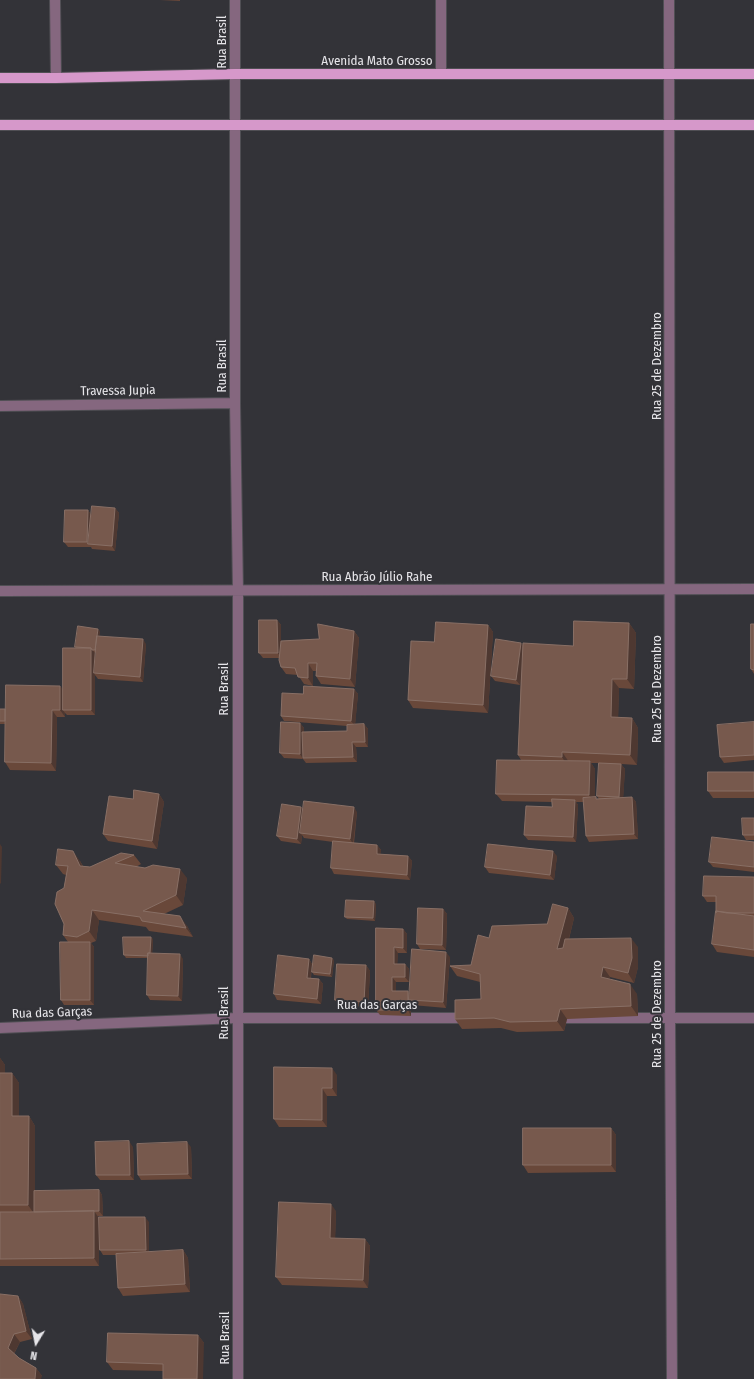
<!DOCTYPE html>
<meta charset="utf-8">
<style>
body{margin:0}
#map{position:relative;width:754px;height:1379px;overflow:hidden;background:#333338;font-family:"Fira Sans Condensed",sans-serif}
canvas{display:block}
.north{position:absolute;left:16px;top:1323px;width:40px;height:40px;-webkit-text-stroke:3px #333338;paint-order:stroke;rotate:190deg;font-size:11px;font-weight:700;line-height:16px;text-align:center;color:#e6e5e9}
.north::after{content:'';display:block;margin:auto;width:14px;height:18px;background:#e6e5e9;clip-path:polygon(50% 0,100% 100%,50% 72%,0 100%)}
</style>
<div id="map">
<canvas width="754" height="1379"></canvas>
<div class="north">N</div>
</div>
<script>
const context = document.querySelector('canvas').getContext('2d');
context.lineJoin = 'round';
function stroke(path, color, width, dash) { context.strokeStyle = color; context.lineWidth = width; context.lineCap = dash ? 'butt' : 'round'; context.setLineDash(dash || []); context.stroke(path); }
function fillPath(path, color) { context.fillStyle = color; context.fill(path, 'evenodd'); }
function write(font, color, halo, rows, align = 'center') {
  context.font = font + ' "Fira Sans Condensed",sans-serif'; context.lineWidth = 4; context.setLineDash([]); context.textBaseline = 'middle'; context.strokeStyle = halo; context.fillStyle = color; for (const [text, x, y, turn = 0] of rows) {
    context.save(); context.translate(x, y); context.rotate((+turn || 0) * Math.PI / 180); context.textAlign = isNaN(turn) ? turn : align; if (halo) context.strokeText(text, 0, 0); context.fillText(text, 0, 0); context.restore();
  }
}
const minor = new Path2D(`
 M55 0 56 78
 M235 0V403L238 591V1379
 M441 0V74
 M669 0 670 1018 672 1379
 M0 406 235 403
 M0 591 754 589
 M566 1018H754
 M0 1028 237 1018H468`);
const major = new Path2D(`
 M0 78H56L235 74H754
 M0 125H754`);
stroke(minor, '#504f54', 12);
stroke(major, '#504f54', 12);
stroke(minor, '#85677f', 10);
stroke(major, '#d698ca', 10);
fillPath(new Path2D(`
 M160 0H180V1Z
 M115 508 119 513 115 551 92 549 91 547H68L64 542 88 510 91 515Z
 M277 620 281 625V641L319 639 354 631 359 638 355 687 321 684 316 676V671H313V686L304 684 298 675 286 674 281 667 279 658H263L259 653Z
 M629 623 636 633 634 689 619 688 618 717 632 718 638 728 637 765 621 764 625 769 623 798 632 797 636 802 638 839 589 842 586 836 584 802H576L578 805 576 842 528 840 524 835 552 807V802L502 801 496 794 521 760 518 755 521 673 520 685 495 681 491 676 523 645 573 646ZM591 763H599L597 796 599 799H596L595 797V769Z
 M754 624V674L751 669Z
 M488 625 493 632 488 713 413 708 408 700 434 642Z
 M100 631 99 636 146 644 143 682 98 679 95 675V715H67L65 713V717H57L56 771 10 770 5 762V724H0V709H5L60 686 63 690 76 648 75 647ZM94 652 96 653 95 664V653Z
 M354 689 358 694 355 724H364L368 729V747H356L357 762 306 763 303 759 284 758 280 753 300 723 304 728V732L347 731V726L284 721 281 716 303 694Z
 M754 722V760L724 763 720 757Z
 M754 772V798H713L708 791Z
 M159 794 164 802 157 849 108 841 103 834 133 799Z
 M301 807 303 809 357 812 354 843 377 845 381 850 380 854 408 856 412 861 410 880 334 874 331 868 333 842 304 838 302 835 301 844 281 841 277 836Z
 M754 818V840H746L743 835Z
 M754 842V872L713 867 709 862Z
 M134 855 141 864 136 867 187 878 183 905 164 914 187 926 193 937 149 931 146 927 99 920 96 941 91 943 94 947V1005H64L61 1000 68 942 63 935 64 924V888L66 875 63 874 56 865 80 861 83 866 90 867Z
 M557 856 554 880 489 873 485 867Z
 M754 877V957L717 952 712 944 716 913V902H707L703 896Z
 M376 904 375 921 347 919 345 917Z
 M568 908 574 918 569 939 638 947V967L634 983 610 977 609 979 637 994 638 1016 567 1019 564 1031 517 1032 501 1028 462 1029 455 1019 481 999 480 982 457 976 450 966 471 965 489 938 547 924Z
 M443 909 447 914 446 950 420 949 417 944Z
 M376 928 403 929 407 934V953H398L397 964H405L409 969V982H396V991L409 993 450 957 446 1008 412 1005 411 1004V1016L380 1015 376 1010Z
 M153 939 152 953 183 959 182 1001 150 1000 147 995 148 958H126L124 955Z
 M309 959 312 964 311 978 319 979 323 984 321 1004 277 1000 274 994Z
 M334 960 332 977 314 975 312 972Z
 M366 965 370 971 368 1007 339 1005 335 1000Z
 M0 1058 5 1065V1073H12L19 1083V1116H29L35 1126V1191L99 1190 102 1195 103 1216H98L99 1218 149 1222V1252L183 1250 188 1258 190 1292 123 1296 118 1288 116 1255H103L100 1250 99 1228V1266H0Z
 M337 1075V1096H327V1127H279L274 1119Z
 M611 1128 616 1135V1172L528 1173 523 1165Z
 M133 1147 134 1180H100L96 1175Z
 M191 1147 192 1179 141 1180 138 1175Z
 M336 1211 335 1238 365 1239 370 1246 368 1288 282 1285 276 1277Z
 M18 1296 23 1304 32 1339 20 1342 14 1354 19 1358 36 1368 42 1376 0 1379Z
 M198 1335 204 1343 163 1371 113 1370 107 1362Z`), '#69483a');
fillPath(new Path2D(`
 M115 508 119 513 115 551 112 546Z
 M88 510 91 515 88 544 87 542Z
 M277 620 281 625V658L278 653Z
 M629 623 636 633 634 689 627 679Z
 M488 625 493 632 488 713 483 705Z
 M98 629 100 631 97 653 95 650Z
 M354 631 359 638 355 687 350 679Z
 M143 639 146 644 143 682 140 677Z
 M521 643 525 648 520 685 516 680Z
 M91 648 95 653V674L94 673 95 675V715L91 710Z
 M308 663 313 671V686L308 678Z
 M612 679 619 688 618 726 611 717Z
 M60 686 66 693 63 710 65 713V717L60 710Z
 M354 689 358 694 355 726 351 721Z
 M52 710 57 717 56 771 51 763Z
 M632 718 638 728 637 765 630 755Z
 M300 723 304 728 303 759 300 754Z
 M364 724 368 729V747L365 742Z
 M352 742 356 747 357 762 353 757Z
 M562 752 569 762 568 767 562 757Z
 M590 761 595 769V803L589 795Z
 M621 764 625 769 623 802 619 797Z
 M159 794 164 802 157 849 152 841Z
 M632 797 636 802 638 839 634 834Z
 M575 800 578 805 576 842 573 837Z
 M301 807 305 812 300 833 302 835 301 844 297 839Z
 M354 807 357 812 353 844 350 839Z
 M0 844 2 847 1 884 0 883Z
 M377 845 381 850 380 859 377 854Z
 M73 851 80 861 87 875 80 866Z
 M553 851 557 856 554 880 550 875Z
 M408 856 412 861 410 880 407 875Z
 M180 869 187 878 183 905 176 895Z
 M374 901 376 904 375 921 373 918Z
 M568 908 574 918 564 958 557 949Z
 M443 909 447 914 446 950 442 945Z
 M92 910 99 920 96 941 89 931Z
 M180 916 187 926 193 937 186 928Z
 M403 929 407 934V953L403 948Z
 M151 937 153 939 152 958 150 956Z
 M631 938 638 947V967L634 983 628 973Z
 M90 942 94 947V1005L90 1000Z
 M394 947 398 953 397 969 394 964Z
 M446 952 450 957 446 1008 443 1002Z
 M180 954 183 959 182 1001 178 996Z
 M332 958 334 960 332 977 330 974Z
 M309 959 312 964 310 983 307 978Z
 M405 964 409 969V982L405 977Z
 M366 965 370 971 368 1007 364 1002Z
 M603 967 610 977 607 986 601 977Z
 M392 977 396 982V996L392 991Z
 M319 979 323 984 321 1004 317 999Z
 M630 984 637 994 638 1016 631 1006Z
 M408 991 411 996 409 1000 411 1004V1016L408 1010Z
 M560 1009 567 1019 564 1031 557 1021Z
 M0 1058 5 1065V1083L0 1075Z
 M332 1068 337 1075V1096L332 1088Z
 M12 1073 19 1083V1126L12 1116Z
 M322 1088 327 1096V1127L322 1120Z
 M29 1116 35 1126V1215L28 1205Z
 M611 1128 616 1135V1172L611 1165Z
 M129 1141 133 1147 134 1180 130 1175Z
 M187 1142 191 1147 192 1179 188 1174Z
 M99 1190 102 1195 103 1216 99 1211Z
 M331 1204 336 1211 335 1245 330 1238Z
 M94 1211 99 1218V1266L94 1258Z
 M145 1217 149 1222V1255L146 1250Z
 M365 1239 370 1246 368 1288 363 1280Z
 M183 1250 188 1258 190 1292 185 1284Z
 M18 1296 23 1304 32 1339 26 1331Z
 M14 1334 20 1342 13 1355 8 1348Z
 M198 1335 204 1343 203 1379H197Z
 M36 1368 42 1376 41 1379H35Z`), '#4e3831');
const building = new Path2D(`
 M92 506 115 508 112 546 88 544Z
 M65 510H88L87 542H64Z
 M259 620H277L278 653H259Z
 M574 621 629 623 627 679H612L611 717 632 718 630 755 562 752V757L518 755 523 643 573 646Z
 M436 622 488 625 483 705 408 700 411 641 434 642Z
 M318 624 354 631 350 679 316 676 317 663H308V678L298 677 295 668 281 667 279 660 281 641 319 639Z
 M751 624H754V670L751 669Z
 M78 626 98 629 95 650H92L91 648 75 647Z
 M97 636 143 639 140 677 94 673Z
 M496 639 521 643 516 680 491 676Z
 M63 648H91V710H63Z
 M6 685 60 686V710H52L51 763 5 762Z
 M304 686 354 689 351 721 281 716 282 693 303 694Z
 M0 709H5V721H0Z
 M281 722 300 723V754L280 753Z
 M754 722V755L720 757 717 725Z
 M364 724 365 742H352L353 757 303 758 302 732 347 731V725Z
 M497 760 590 761 589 795 496 794Z
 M599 763 621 764 619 797 597 796Z
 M708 772H754V791H708Z
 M134 790 159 794 152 841 103 834 109 796 133 799Z
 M596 797V799L632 797 634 834 586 836 583 798Z
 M552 799 575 800 573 837 524 835 526 806 552 807Z
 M304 801 354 807 350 839 300 833Z
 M282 804 301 807 297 839 277 836Z
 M742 818H754V835H743Z
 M712 837 754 842V867L709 862Z
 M333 841 377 845V854L408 856 407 875 331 868Z
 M488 844 553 851 550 875 485 867Z
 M58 849 73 851 80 866 90 867 121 853 134 855 115 863 145 868 153 865 180 869 176 895 143 911 180 916 186 928 142 921 140 917 92 910 89 931 77 937 63 935 64 924 55 904 57 892 64 888 68 866 56 865Z
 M704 876 754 877V913H727L716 911V913V896H703Z
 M346 900 374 901 373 918 345 917Z
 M553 904 568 908 557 949 563 948 565 939 631 938 632 958 628 973 603 967 601 977 630 984 631 1006 560 1009 557 1021 510 1022 494 1018 455 1019V1000L481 999 480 974 450 966 471 965 478 935 489 938 492 926 547 924Z
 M418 908 443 909 442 945 417 944Z
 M716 911 754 916V950L712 944Z
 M376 928 403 929V948L394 947V964H405V977H392V991H408V1010H376Z
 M123 937H151L150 953H148V956L124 955Z
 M60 942H90V1000H61Z
 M412 949 446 952 443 1002 409 1000Z
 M148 953 180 954 178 996 147 995Z
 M278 955 309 959 307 978 319 979 317 999 274 994Z
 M314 955 332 958 330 974 312 972Z
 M337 964 366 965 364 1002 335 1000Z
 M274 1067 332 1068V1088H322V1120L274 1119Z
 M0 1073H12V1116H29L28 1205H0Z
 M523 1128H611V1165H523Z
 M129 1141 130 1175H96L95 1142Z
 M187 1142 188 1174 138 1175 137 1144Z
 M99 1190V1211L34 1212V1191Z
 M279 1202 331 1204 330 1238 365 1239 363 1280 276 1277Z
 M94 1211V1258L0 1259V1212H29Z
 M99 1217H145L146 1250H100Z
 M183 1250 185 1284 118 1288 116 1254Z
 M0 1294 18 1296 26 1331 14 1334 8 1348 19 1358 36 1368 35 1379H0Z
 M108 1333 198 1335 197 1379H163V1364L107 1362Z`);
fillPath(building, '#77594d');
stroke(building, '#886f65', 1);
write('13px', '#e6e5e9', '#333338', [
 ["Rua Brasil",222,42,-90],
 ["Avenida Mato Grosso",377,61],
 ["Rua Brasil",222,366,-90],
 ["Rua 25 de Dezembro",657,366,-90],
 ["Travessa Jupia",118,391,-1],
 ["Rua Abrão Júlio Rahe",377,577],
 ["Rua Brasil",224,689,-90],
 ["Rua 25 de Dezembro",657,689,-90],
 ["Rua das Garças",377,1005],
 ["Rua das Garças",52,1013,-2],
 ["Rua Brasil",224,1013,-90],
 ["Rua 25 de Dezembro",657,1014,-90],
 ["Rua Brasil",225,1338,-90]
]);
</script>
